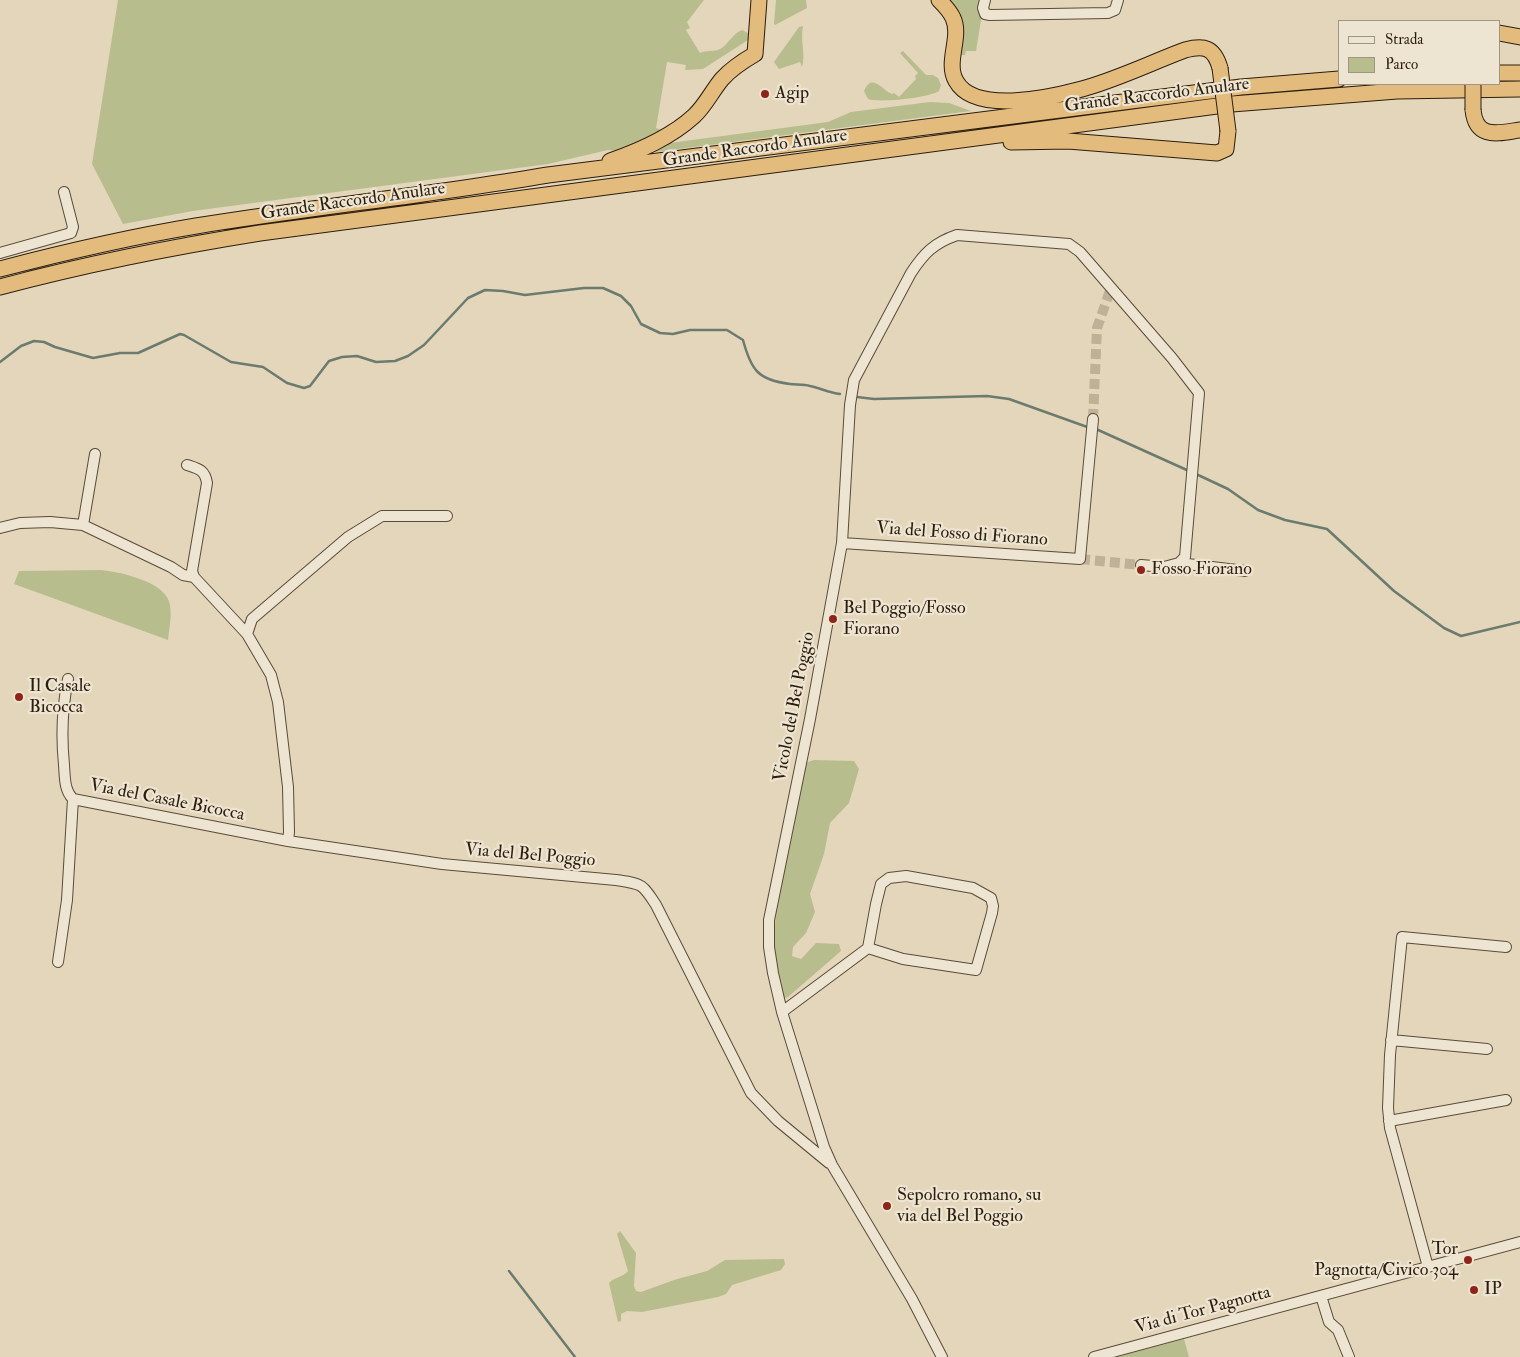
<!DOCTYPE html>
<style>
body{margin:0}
#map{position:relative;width:1520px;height:1357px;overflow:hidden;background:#e4d6ba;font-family:"IM FELL Double Pica",serif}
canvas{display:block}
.legend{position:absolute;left:1338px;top:20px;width:162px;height:65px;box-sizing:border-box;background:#ede4d2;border:1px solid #9f9583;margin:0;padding:6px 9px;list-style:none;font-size:15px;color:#2b1e0d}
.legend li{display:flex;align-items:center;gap:10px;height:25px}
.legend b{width:25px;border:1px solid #9f9583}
</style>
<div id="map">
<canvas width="1520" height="1357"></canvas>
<ul class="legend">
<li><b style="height:6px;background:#ede4d2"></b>Strada</li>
<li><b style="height:14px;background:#b8bd8d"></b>Parco</li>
</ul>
</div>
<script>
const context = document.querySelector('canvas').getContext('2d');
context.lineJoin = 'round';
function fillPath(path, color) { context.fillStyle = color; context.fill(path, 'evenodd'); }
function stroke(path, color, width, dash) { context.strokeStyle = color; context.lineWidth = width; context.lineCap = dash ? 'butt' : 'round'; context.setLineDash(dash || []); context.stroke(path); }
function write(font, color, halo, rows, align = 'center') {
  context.font = font + ' "IM FELL Double Pica",serif'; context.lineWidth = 4.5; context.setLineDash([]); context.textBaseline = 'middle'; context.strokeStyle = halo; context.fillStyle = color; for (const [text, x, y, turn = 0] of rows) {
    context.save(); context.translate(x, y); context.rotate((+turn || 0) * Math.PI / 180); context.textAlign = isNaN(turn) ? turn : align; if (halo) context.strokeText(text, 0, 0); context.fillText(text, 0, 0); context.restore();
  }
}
fillPath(new Path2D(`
 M118 0H704L687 22 690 28 686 30 700 53C706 50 714 52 720 49 728 45 732 34 742 30L748 33V40L703 69 685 70 686 65 667 62 656 128 664 131 633 153 608 150 548 164 193 211 123 224 92 164Z
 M776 0H806L807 8 775 25 774 24Z
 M939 0H985L983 8 976 51H966L965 55H956V30Z
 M803 26C800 39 806 56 802 67L800 62 779 69 774 62 799 27Z
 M903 51 926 75H933L938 78 941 85 939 91C928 98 880 103 868 99L864 91C872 72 882 90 892 94L894 93 899 97 916 79 915 76 918 73 900 53Z
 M930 102 949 103 971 111 640 154 662 144 828 122 851 112Z
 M101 570C121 572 167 582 170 605 172 616 169 630 168 640L14 584 19 571Z
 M814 760 854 761 859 769 849 803 830 823 824 854 810 894 815 912 806 933 793 947 792 956 801 959 816 943 839 944 841 951 788 997 784 998 780 993 774 954 776 903 805 763Z
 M620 1231 636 1253 634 1286 636 1291 641 1292 674 1280 707 1271 725 1260 784 1259 785 1264 781 1270 732 1285 726 1294 718 1297 642 1312 627 1311 621 1314V1321L618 1322 609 1283C614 1277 624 1277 628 1271L617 1234Z
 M1184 1339 1189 1357H1115Z`), '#b8bd8d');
stroke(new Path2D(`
 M0 362 21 346 34 341 44 342 55 347 93 358 120 353H138L180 334 184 335 231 362 263 367 287 383 304 388 310 386 329 361 342 357 357 356 376 362 395 361 408 356 424 345 468 298 485 290 503 291 525 295 584 288H603L621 296 631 306 641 324 660 333 673 334 690 330H727L743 340C751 370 758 380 790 384 796 385 803 384 810 386 820 388 829 393 840 394
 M857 397 874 399 987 396 1009 399 1090 428
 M1096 429 1189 471
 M1196 474 1228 489 1258 510 1285 520 1327 529 1394 591 1444 628 1461 636 1520 622
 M509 1271 575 1357`), '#6b7b6f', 2.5);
stroke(new Path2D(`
 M1093 419 1097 328 1111 288
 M1080 559 1141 565`), '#bfb197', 10, [10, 5]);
const minor = new Path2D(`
 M985 0 983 8 985 14 990 15 1108 13 1115 10 1118 0
 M0 253 71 233 73 227 64 192
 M187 465C199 469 205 470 207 483L192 571 194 577
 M83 525 95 454
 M0 528 20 523 50 522 83 525 171 567 183 575 194 577 247 634 252 619 348 537 382 516H447
 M842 543 1080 559 1093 419
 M1141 565 1164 567 1179 563 1245 571
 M247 634 271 675 278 702 288 787 289 832 288 841 442 864 616 880C642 884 642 883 656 905L751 1093 778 1121 829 1163
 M68 679C62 708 61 735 64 765 65 777 64 790 73 799L288 841
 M58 962 67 900 73 799
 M782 1012 868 948 876 904 881 884 889 878 906 876 973 888 991 898 993 906 992 913 976 970 903 959 868 948
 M1391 1040 1487 1049
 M1389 1121 1506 1100
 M1428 1267 1390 1128 1388 1108 1390 1055 1402 937 1506 947
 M1321 1296 1329 1322 1338 1330 1349 1357
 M942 1357 912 1299 832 1165 824 1147 782 1012 773 973 769 947V920L810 719 842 543 850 405 854 380 911 273C924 253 934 243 957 235L1069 244 1080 252 1172 358 1199 393 1185 557 1179 563
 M1094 1357 1520 1242`);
const highway = new Path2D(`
 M939 0C944 5 950 11 953 18 962 37 945 62 956 81 974 114 1048 98 1078 90 1114 81 1150 63 1185 50 1204 45 1214 47 1220 68
 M1499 33 1520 37
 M1499 73H1520
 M1473 110C1476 140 1498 133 1520 130
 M1011 142 1068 141 1217 153 1226 149 1228 131
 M610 161C639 151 670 138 694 116 705 106 712 91 722 79 731 69 743 61 755 54L759 0
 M0 269C65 252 130 237 196 226 313 207 431 195 548 175L1241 87 1339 79
 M0 287C86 264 172 247 260 233L1232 104 1397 91 1520 89`);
stroke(minor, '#594c38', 12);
stroke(highway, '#2b1e0d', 17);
stroke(minor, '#ede4d2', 10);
stroke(highway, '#e2bb7d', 15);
const highwayBridge = new Path2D(`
 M1220 68 1228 131
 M1473 84V110`);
stroke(highwayBridge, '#2b1e0d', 17, []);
stroke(highwayBridge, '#e2bb7d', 15);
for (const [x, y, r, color] of [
 [765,94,5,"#8f2418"],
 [1141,570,5,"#8f2418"],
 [833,619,5,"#8f2418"],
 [19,697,5,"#8f2418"],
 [887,1206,5,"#8f2418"],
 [1468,1260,5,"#8f2418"],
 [1474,1290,5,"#8f2418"]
]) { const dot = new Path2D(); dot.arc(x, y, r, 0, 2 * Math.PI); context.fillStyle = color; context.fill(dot); stroke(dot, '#ede4d2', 2); }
write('18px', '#2b1e0d', '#ede4d2', [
 ["Agip",775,94],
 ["Fosso Fiorano",1151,570],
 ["Bel Poggio/Fosso",843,609],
 ["Fiorano",843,630],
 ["Il Casale",29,687],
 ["Bicocca",29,708],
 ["Sepolcro romano, su",897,1196],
 ["via del Bel Poggio",897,1217],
 ["Tor",1458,1250,"right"],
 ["Pagnotta/Civico 304",1458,1271,"right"],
 ["IP",1484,1290]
], 'left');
write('18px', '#2b1e0d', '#ede4d2', [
 ["Grande Raccordo Anulare",1157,96,-7],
 ["Grande Raccordo Anulare",755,149,-8],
 ["Grande Raccordo Anulare",353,202,-8],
 ["Via del Fosso di Fiorano",962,535,4],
 ["Vicolo del Bel Poggio",795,707,-79],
 ["Via del Casale Bicocca",167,801,11],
 ["Via del Bel Poggio",530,856,5],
 ["Via di Tor Pagnotta",1203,1311,-15]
]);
</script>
